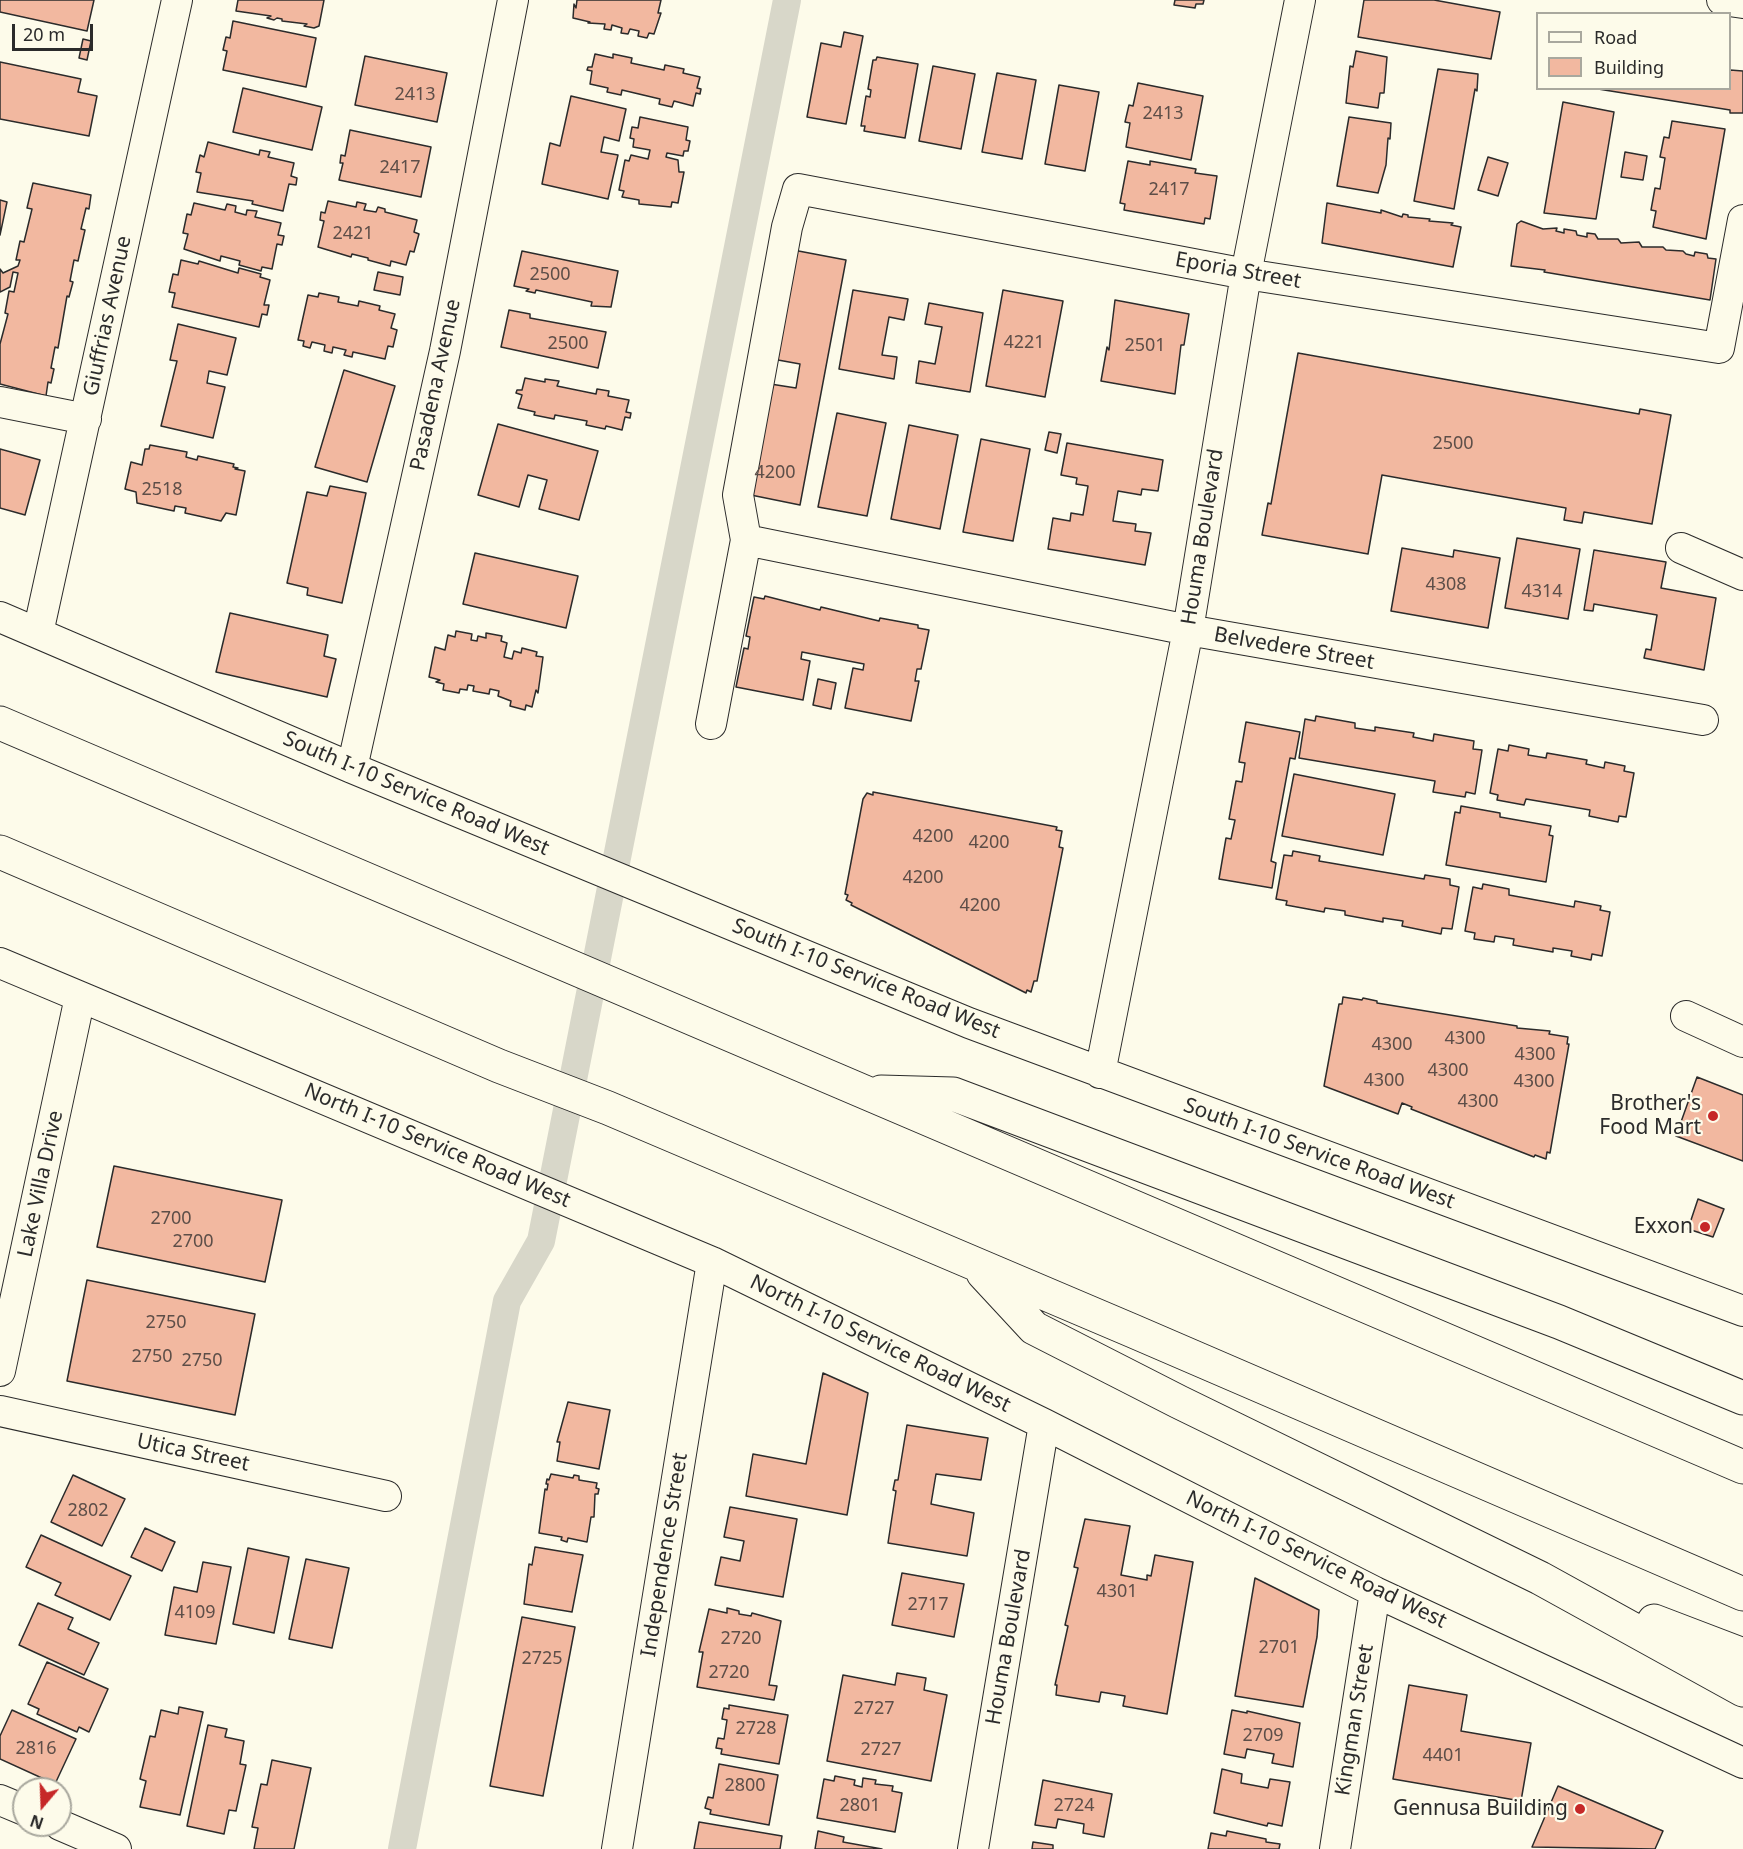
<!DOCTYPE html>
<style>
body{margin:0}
#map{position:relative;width:1743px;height:1849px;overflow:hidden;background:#fdfbea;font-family:"Noto Sans",sans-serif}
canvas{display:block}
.legend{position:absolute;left:1536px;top:12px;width:195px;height:78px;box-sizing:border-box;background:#fdfbea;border:2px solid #a9a89e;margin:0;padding:8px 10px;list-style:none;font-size:18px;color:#2b2b2b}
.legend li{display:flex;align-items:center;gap:12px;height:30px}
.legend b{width:30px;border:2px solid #a9a89e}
.north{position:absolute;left:12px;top:1777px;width:60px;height:60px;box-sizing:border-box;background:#fdfbea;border:2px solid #a9a89e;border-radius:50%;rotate:199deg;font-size:16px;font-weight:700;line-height:24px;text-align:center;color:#2b2b2b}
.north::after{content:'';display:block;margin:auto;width:21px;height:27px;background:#c62828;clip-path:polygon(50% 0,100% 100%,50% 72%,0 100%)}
.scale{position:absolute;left:12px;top:24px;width:81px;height:27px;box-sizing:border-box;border:3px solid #2b2b2b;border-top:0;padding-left:8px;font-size:18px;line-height:21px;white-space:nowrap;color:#2b2b2b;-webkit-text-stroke:4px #fdfbea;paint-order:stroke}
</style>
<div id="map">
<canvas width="1743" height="1849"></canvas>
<ul class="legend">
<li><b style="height:8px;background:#fdfbea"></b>Road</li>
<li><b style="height:16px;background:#f2b8a0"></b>Building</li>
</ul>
<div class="north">N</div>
<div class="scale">20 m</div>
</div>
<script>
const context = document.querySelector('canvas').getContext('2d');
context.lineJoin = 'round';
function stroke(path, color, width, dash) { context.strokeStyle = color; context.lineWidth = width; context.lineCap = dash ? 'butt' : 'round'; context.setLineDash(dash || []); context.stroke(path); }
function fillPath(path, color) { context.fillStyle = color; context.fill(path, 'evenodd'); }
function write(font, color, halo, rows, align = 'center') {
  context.font = font + ' "Noto Sans",sans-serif'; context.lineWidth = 4.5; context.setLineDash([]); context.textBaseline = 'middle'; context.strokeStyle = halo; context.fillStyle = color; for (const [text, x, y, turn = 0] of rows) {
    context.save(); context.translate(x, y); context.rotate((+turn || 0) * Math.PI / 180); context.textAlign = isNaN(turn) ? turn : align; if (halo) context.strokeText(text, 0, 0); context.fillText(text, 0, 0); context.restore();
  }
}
stroke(new Path2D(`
 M402 1849 507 1301 541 1241 787 0`), '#d8d7c9', 28);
const building = new Path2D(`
 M0 0H94L87 31 0 12Z
 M238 0H324L319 26 314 28 304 26 307 24 282 21V19L277 18 274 20 267 18 271 16 236 11Z
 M577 0H661L658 13H661L654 34 649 33 647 38 638 36 639 31 630 29 628 34 621 33 622 28 612 25 611 30 604 29 605 24 588 23 590 22 573 18 574 4 576 8Z
 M1175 0H1204L1203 4H1196L1195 8 1174 5Z
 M1364 0H1434L1500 12 1491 59 1358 37Z
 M233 21 316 38 306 87 223 70 227 51 223 50 226 37 230 38Z
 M844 32 863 36 846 124 807 117 821 43 841 47Z
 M83 39 91 41 87 60 79 58Z
 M1356 51 1387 57 1384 93H1380L1378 108 1346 103 1350 66 1353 67Z
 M595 54 613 58V54L632 58 631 63 664 70 665 65 684 69 683 73 700 77 697 88 701 89 700 94 696 93 693 106 674 101 672 107 659 104 660 99 622 90 621 95 607 92 608 88 590 84 592 71 587 70 588 67H592Z
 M365 56 447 73 437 122 355 105Z
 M877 57 918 64 905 138 864 131 865 126H861L866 96 870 97 871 90 868 89 873 60H876Z
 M0 62 81 79 78 92 97 96 89 136 0 119Z
 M933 66 975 74 961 149 919 141Z
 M1438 69 1478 74 1477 91 1475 89 1454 209 1414 201Z
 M1730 70 1743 71V113H1730V110L1598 89 1730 88Z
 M997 73 1036 80 1022 159 982 152Z
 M1138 83 1203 96 1191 160 1126 147 1130 123 1125 122 1129 105 1133 106Z
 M1059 85 1099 92 1085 171 1045 164Z
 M243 88 322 107 312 150 233 132Z
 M571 96 626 109 619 141 604 137 601 152 618 155 608 199 542 184 550 143 560 146Z
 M1563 102 1614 112 1596 219 1544 213Z
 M640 117 688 127 686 140 690 141 688 151H684L683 156 667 153 666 157 678 160 679 172H684L678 203 672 202 671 207 639 204V200L622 197 624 191 619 190 625 160 629 161 631 155 648 159 650 150 633 147 634 139 630 138 632 127 638 128Z
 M1349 117 1391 123 1390 139 1388 138 1386 165 1378 193 1337 186Z
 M1672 121 1725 129 1706 239 1653 227 1656 211 1651 210 1655 188 1660 189 1665 158 1660 157 1664 137 1669 138Z
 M350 130 431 147 421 197 339 180 343 163H340L341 155 345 156Z
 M208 142 259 155 260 150 270 152 268 157 294 163 291 176 297 178 296 185 289 184 283 211 252 204 253 201 197 192 201 173 196 172 200 155 204 157Z
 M1625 152 1647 156 1643 180 1621 177Z
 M1488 157 1508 163 1498 196 1478 190Z
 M1128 161 1150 165V161L1196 169 1195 173 1217 176 1210 219 1205 218 1204 224 1124 210 1125 204 1120 203Z
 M33 183 91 195 89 209 86 208 81 229 85 230 78 261 74 260 70 281 73 282 69 297 67 296 58 348 55 347 51 368 54 369 51 383 48 382 46 396 0 384V344L8 314 5 313 9 291 14 292 18 273 13 272 10 287 0 292V269L3 273 18 266 20 260H16L20 241 24 242 32 209 27 208Z
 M0 200 7 202 0 235Z
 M328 201 356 207 357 202 366 204 364 210 376 212 378 207 385 209V212L417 220 414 232 419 234 414 252 410 251 406 265 391 261 390 266 368 260V258L352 254 351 257 318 247 324 221 320 220 321 212 325 213Z
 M194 203 225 210 227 204 236 206 235 212 246 215 247 210 257 211 255 217 281 223 278 235 284 236 282 245 277 244 272 269 262 267 261 271 239 265 240 261 221 256 220 261 184 249 188 234 183 233 187 214 191 215Z
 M1327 203 1381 213V210L1402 217 1403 214 1408 215V217L1430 219 1429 221 1453 223 1451 225 1461 227 1453 267 1322 243Z
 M1521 221 1543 229 1557 228 1556 231 1564 233V229L1576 231 1577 235 1587 237V233L1595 234 1598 239H1618L1621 243 1639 242 1642 247H1663L1666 250 1683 251 1686 254 1694 256 1695 252 1707 254 1708 258 1716 259 1710 300 1544 272 1545 270 1511 266 1517 224Z
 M788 249 846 260 800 505 741 493 764 383 796 388 800 364 767 358Z
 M522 251 618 271 611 307 591 306 592 302 536 290 535 293 526 291 529 289 514 286Z
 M181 260 198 264 199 261 238 273 239 268 261 274 260 277 270 280 264 305H269L267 315 262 314 259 327 172 307 175 293 169 292 173 274 178 275Z
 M378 272 403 277 400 295 374 290Z
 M853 290 908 299 904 320 889 317 882 355 897 357 894 379 839 369Z
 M1003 290 1063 301 1045 397 986 386Z
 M319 293 339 297 338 302 358 306 359 301 380 306 379 310 395 314 391 328 397 330 393 347 388 346 385 359 353 352 352 357 344 355 346 350 333 347 332 353 324 351 325 345 312 342 310 348 303 346 304 341 298 340 308 295 318 297Z
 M1115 300 1189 314 1184 345H1181L1175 394 1101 381 1107 347 1109 350Z
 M929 303 983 313 970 392 916 383 919 361 935 364 942 327 925 324Z
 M509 310 530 314V318L606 332 598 368 501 347Z
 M178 324 236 338 227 375 209 371 207 383 225 387 213 438 161 426 177 361 170 360Z
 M1298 353 1639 414 1640 409 1671 415 1652 524 1584 512 1582 523 1564 520 1566 508 1382 475 1368 554 1262 535 1268 503 1271 504Z
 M344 370 395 386 367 482 315 467Z
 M525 378 545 382V379L559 381 557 386 596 394 597 389 609 391 608 396 629 400 626 412 631 413 630 418 625 417 622 430 606 426 605 429 586 425 587 421 555 415 554 419 534 415 535 412 518 408 522 395 516 393 517 390H522Z
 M837 413 886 423 867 516 818 507Z
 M498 424 598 451 579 520 539 509 547 480 528 475 519 507 478 495Z
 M909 425 958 435 940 529 891 519Z
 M1049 432 1061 434 1057 453 1045 450Z
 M981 439 1030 449 1013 541 963 532Z
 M1067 443 1163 460 1158 491 1142 489 1141 495 1118 491 1113 521 1136 524 1135 531 1151 533 1145 565 1048 549 1053 518 1070 521 1071 513 1083 515 1088 486 1076 484 1077 478 1061 475Z
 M150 445 187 452 186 457 197 460 198 456 234 464 233 467 238 468 235 469 245 471 236 515 226 513 221 521 185 513 186 508 175 506 174 511 137 503 136 492 125 489 131 462 142 465 145 449H149Z
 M0 449 40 460 25 515 0 508Z
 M330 486 366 493 342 603 307 595 308 588 287 583 307 492 327 496Z
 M1517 538 1580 549 1568 619 1505 608Z
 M1402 548 1453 557 1454 550 1500 558 1488 628 1391 611Z
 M1594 550 1666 562 1661 588 1716 598 1704 670 1644 658 1646 649 1651 650 1657 615 1594 604 1593 611 1584 610Z
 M475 553 578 576 566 628 463 604Z
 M765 596 820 610 821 607 879 621 880 618 918 625V628L929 630 921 669H917L915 681H919L911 721 845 708 853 668 863 670 864 664 802 652 801 659 810 661 803 700 736 687 744 648 748 649 750 637 746 636 754 597 764 599Z
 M230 613 328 635 324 656 336 659 327 697 216 672Z
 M456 631 472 634 471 640 477 641 478 636 486 638V633L502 636 501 641 507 643 504 657 512 659 514 651 521 653 522 648 537 652 536 656 543 657 538 693 536 690 532 707 526 705 525 710 510 706 511 701 498 696 499 691 490 689 489 694 473 691 474 686 468 685 467 690 460 689 459 693 443 690 444 684 436 682 440 680 429 677 435 647 445 650 448 635 455 637Z
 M818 679 836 683 831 709 813 705Z
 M1316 716 1355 723V728L1375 731V727L1414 733 1413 737 1433 741 1434 734 1474 741 1473 749 1482 750 1475 794 1466 792 1465 797 1433 792 1435 781 1299 758 1305 719 1315 721Z
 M1246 722 1300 732 1295 759 1290 758 1271 861 1276 863 1272 888 1219 879 1226 838 1231 839 1235 820 1229 819 1236 781 1242 782 1245 763 1239 762Z
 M1509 745 1529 749 1528 755 1546 758 1547 753 1587 760 1586 764 1604 768 1605 762 1625 766 1624 771 1634 773 1626 817 1619 816 1618 822 1589 816 1590 810 1526 799 1524 805 1497 800 1498 795 1490 793 1498 749 1508 751Z
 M1294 774 1395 794 1383 855 1282 836Z
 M873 792 1057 827 1056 830 1062 831 1059 847 1063 848 1037 981H1034L1031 992 1027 990 1026 993 851 905 852 903 846 900 848 895 845 894 863 799 867 793 873 795Z
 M1461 806 1500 813V817L1551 826 1549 835 1553 836 1546 882 1446 865 1455 812 1460 813Z
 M1293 851 1320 856 1319 861 1424 879 1425 875 1450 879V885L1459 887 1452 929 1442 928 1441 934 1402 926 1403 921 1383 918V922L1345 915V911L1325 908 1324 912 1286 905 1287 901 1276 899 1284 855 1292 856Z
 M1483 884 1509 889V895L1574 907 1575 901 1601 906 1600 910 1610 912 1602 956 1592 954 1591 960 1571 956 1572 951 1553 948V952L1513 945 1514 939 1495 936 1494 942 1474 939 1475 933 1465 931 1473 887 1482 889Z
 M1343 997 1362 1000 1363 998 1377 1001V1003L1517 1026V1028L1550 1031 1549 1034 1568 1037 1567 1044H1569L1550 1153 1547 1152 1546 1159 1535 1155 1534 1157 1411 1109 1412 1107 1402 1103 1398 1114 1324 1086 1339 1004H1342Z
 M1697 1077 1743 1095V1161L1676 1136Z
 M114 1166 282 1200 265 1282 97 1247Z
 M1698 1199 1724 1209 1713 1237 1688 1229Z
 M87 1280 255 1314 235 1415 67 1381Z
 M823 1373 868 1393 847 1515 746 1496 753 1454 806 1464Z
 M568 1402 610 1410 599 1469 557 1461 560 1442H557Z
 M907 1425 988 1438 981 1480 936 1474 931 1504 974 1513 967 1556 888 1543 896 1491 893 1490 895 1480H898Z
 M551 1474 573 1478 574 1475 579 1476V1480L597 1483 596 1488 599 1489 598 1494H595L594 1517H591L587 1542 568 1538 567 1542 561 1540 562 1537 539 1533 545 1489 547 1490 548 1484H546L547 1479 549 1480Z
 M73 1475 125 1499 102 1546 51 1522Z
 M730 1507 797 1519 783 1597 715 1585 721 1557 740 1561 744 1541 724 1537Z
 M1085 1519 1130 1526 1121 1575 1147 1580V1575L1151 1576 1155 1555 1193 1562 1167 1714 1123 1706 1125 1696 1101 1692 1099 1702 1056 1695 1057 1685H1055L1068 1626 1065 1625 1078 1568 1074 1567Z
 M145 1528 175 1542 162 1571 131 1557Z
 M41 1535 131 1576 110 1620 55 1595 61 1583 26 1567Z
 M535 1547 583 1555 572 1612 524 1604 529 1564 532 1565Z
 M248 1548 289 1557 274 1633 233 1624Z
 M306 1559 349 1568 332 1648 289 1639Z
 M203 1562 231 1567 216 1644 165 1635 174 1587 197 1592Z
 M902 1573 964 1584 954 1637 892 1625Z
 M1255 1578 1319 1610 1317 1637 1303 1707 1235 1696Z
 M38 1603 73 1618 68 1629 99 1643 84 1675 19 1645Z
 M727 1608 739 1611V1614L751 1616 752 1613 781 1621 769 1685 777 1686 774 1700 697 1687 703 1652H699L709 1609 727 1613Z
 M522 1617 575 1627 543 1796 490 1786Z
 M47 1662 108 1689 89 1732 79 1727 77 1732 37 1714 39 1709 28 1704Z
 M897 1673 926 1678 924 1690 947 1695 931 1781 827 1761 843 1675 895 1685Z
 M1409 1685 1467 1695 1461 1731 1531 1743 1521 1801 1393 1779Z
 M729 1705 788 1715 779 1764 721 1754 722 1749 716 1748 718 1738 724 1739 727 1720 722 1719 724 1708 729 1709Z
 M179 1707 203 1712 180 1815 140 1807 146 1781 140 1779 150 1736 155 1737 161 1710 178 1714Z
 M12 1710 76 1739 55 1784 0 1759V1736Z
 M1232 1710 1247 1713V1711L1300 1723 1293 1767 1272 1763 1274 1754 1247 1749 1245 1758 1224 1754Z
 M208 1725 227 1729 225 1737 244 1741 240 1764 246 1765 236 1811 229 1810 224 1834 187 1826Z
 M272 1760 311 1768 294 1849H254L258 1828 252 1827 261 1784 267 1785Z
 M719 1764 778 1775 769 1825 710 1814 711 1810 705 1808 708 1797 713 1798Z
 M1222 1769 1242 1774 1241 1783 1268 1788 1270 1779 1290 1782 1282 1826 1268 1823 1267 1826 1214 1813Z
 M835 1776 855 1780 854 1785 862 1787 863 1778 876 1780 875 1784 893 1786 892 1791 902 1793 895 1832 817 1818 824 1779 834 1781Z
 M1043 1780 1112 1794 1104 1837 1083 1833 1084 1824 1058 1819 1056 1828 1035 1825Z
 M1558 1786 1663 1831 1655 1849 1532 1847Z
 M699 1822 782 1836 780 1849H694Z
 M818 1831 844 1837 843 1842 882 1849H815Z
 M1227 1831 1266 1839V1842L1280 1844 1279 1849H1208L1211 1833 1226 1836Z
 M1033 1842 1053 1845V1849H1032Z`);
fillPath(building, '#f2b8a0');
stroke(building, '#2b2b2b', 1.5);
const minor = new Path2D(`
 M1722 0 1743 3
 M0 402 86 419
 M746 540 1188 630 1703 720
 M1681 548 1743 575
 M0 617 352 768 969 1023 1743 1311
 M38 633 177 0
 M711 724 746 540 738 495 787 227 798 189 1246 274 1719 348 1743 220
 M352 768 445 351 513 0
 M0 963 712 1262 1044 1424 1375 1592 1743 1763
 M1686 1016 1743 1042
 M1100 1073 1188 630 1246 274 1300 0
 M0 1371 80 997
 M0 1411 386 1496
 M0 1800 24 1810
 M60 1825 116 1849
 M617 1849 712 1262
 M973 1849 1044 1424
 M1335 1849 1375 1592`);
const highway = new Path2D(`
 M0 723 1743 1467
 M0 852 499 1066 608 1108 1133 1331 1743 1594
 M881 1092 953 1094 1559 1322 1743 1398
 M983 1273 1034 1328 1179 1402 1540 1578 1743 1690
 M1654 1621 1743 1655`);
stroke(minor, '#2b2b2b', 32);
stroke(highway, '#2b2b2b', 35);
stroke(minor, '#fdfbea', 30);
stroke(highway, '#fdfbea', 33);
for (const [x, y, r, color] of [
 [1713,1116,6,"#c62828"],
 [1705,1227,6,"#c62828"],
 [1580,1809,6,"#c62828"]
]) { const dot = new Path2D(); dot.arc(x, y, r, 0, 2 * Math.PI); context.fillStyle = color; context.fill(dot); stroke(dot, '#fdfbea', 2); }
write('18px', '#5d4e48', null, [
 ["2413",415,95],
 ["2413",1163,114],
 ["2417",400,168],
 ["2417",1169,190],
 ["2421",353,234],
 ["2500",550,275],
 ["4221",1024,343],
 ["2500",568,344],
 ["2501",1145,346],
 ["2500",1453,444],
 ["4200",775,473],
 ["2518",162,490],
 ["4308",1446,585],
 ["4314",1542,592],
 ["4200",933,837],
 ["4200",989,843],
 ["4200",923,878],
 ["4200",980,906],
 ["4300",1465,1039],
 ["4300",1392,1045],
 ["4300",1535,1055],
 ["4300",1448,1071],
 ["4300",1384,1081],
 ["4300",1534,1082],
 ["4300",1478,1102],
 ["2700",171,1219],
 ["2700",193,1242],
 ["2750",166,1323],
 ["2750",152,1357],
 ["2750",202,1361],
 ["2802",88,1511],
 ["4301",1117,1592],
 ["2717",928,1605],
 ["4109",195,1613],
 ["2720",741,1639],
 ["2701",1279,1648],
 ["2725",542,1659],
 ["2720",729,1673],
 ["2727",874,1709],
 ["2728",756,1729],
 ["2709",1263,1736],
 ["2816",36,1749],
 ["2727",881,1750],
 ["4401",1443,1756],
 ["2800",745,1786],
 ["2801",860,1806],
 ["2724",1074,1806]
]);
write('21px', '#2b2b2b', '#fdfbea', [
 ["Eporia Street",1238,271,10],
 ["Giuffrias Avenue",108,316,-78],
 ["Pasadena Avenue",436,385,-78],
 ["Houma Boulevard",1203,537,-81],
 ["Belvedere Street",1294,649,10],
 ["South I-10 Service Road West",416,794,23],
 ["South I-10 Service Road West",866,979,22],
 ["North I-10 Service Road West",437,1146,23],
 ["South I-10 Service Road West",1319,1154,20],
 ["Lake Villa Drive",41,1184,-78],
 ["North I-10 Service Road West",880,1344,26],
 ["Utica Street",193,1453,12],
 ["Independence Street",665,1555,-81],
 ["North I-10 Service Road West",1316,1560,26],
 ["Houma Boulevard",1009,1637,-80],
 ["Kingman Street",1355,1720,-81]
]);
write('21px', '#2b2b2b', '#fdfbea', [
 ["Brother's",1701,1104],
 ["Food Mart",1701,1128],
 ["Exxon",1693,1227],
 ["Gennusa Building",1568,1809]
], 'right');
</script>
